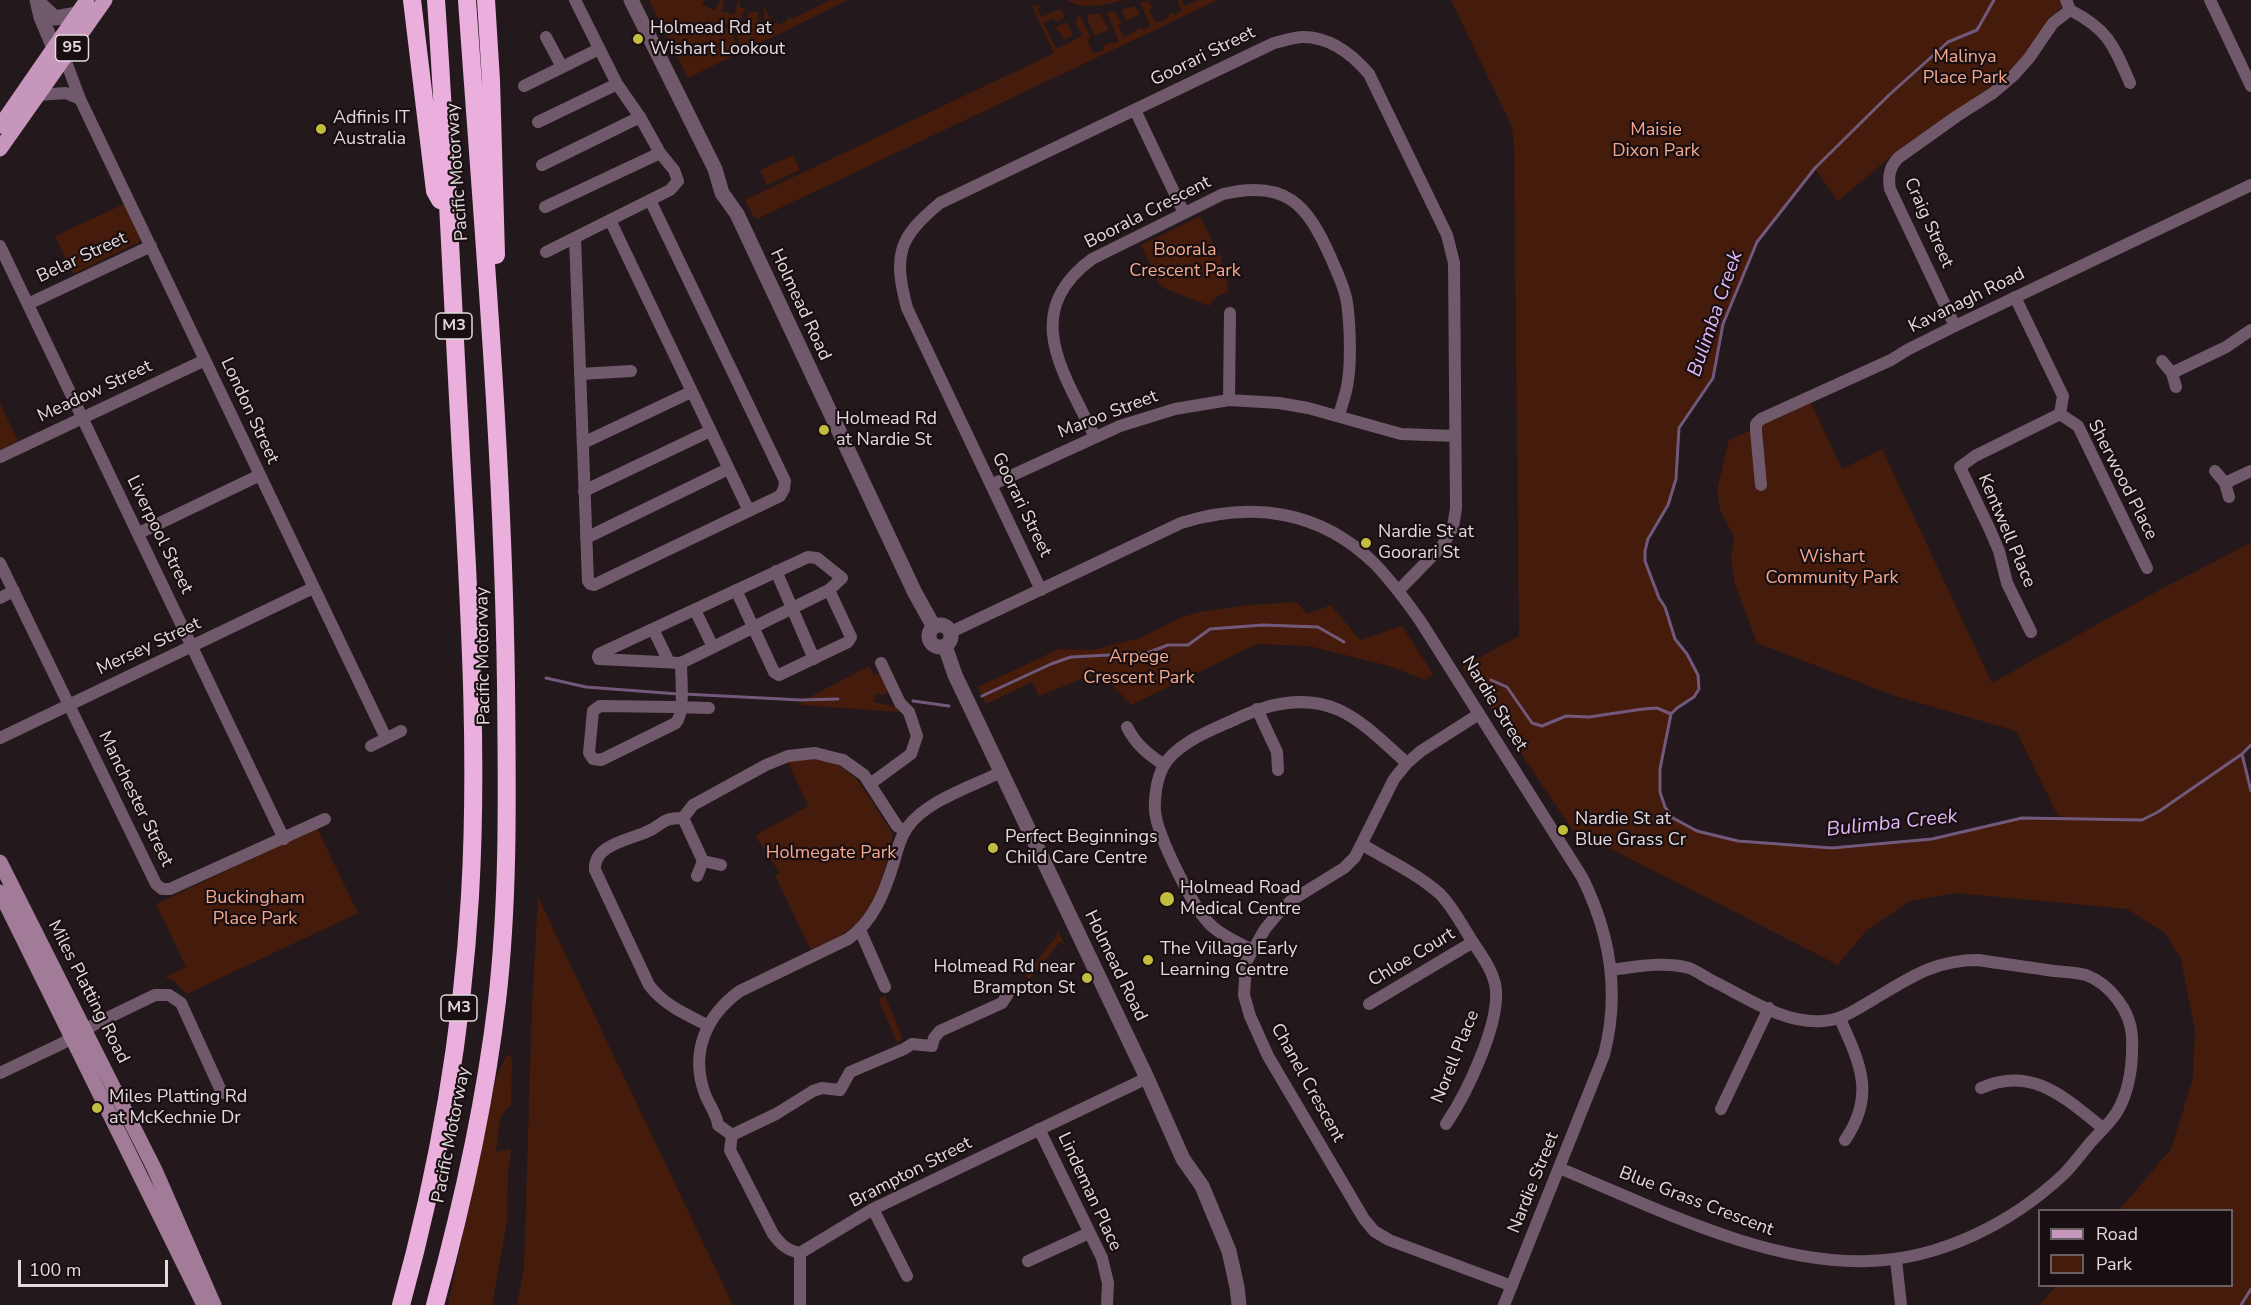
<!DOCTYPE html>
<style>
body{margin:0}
#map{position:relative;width:2251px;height:1305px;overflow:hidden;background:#23181b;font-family:"Nunito Sans",sans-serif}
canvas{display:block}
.legend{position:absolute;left:2038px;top:1209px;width:195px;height:78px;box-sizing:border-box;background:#190f12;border:2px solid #696063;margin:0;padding:8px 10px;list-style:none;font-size:18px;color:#e2dadc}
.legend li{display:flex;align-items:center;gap:12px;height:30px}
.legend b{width:30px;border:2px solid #696063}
.scale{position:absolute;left:18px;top:1260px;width:150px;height:27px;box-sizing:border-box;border:3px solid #e2dadc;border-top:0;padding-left:8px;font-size:18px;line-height:21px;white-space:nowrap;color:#e2dadc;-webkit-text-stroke:4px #190f12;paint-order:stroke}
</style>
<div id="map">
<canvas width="2251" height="1305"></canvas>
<ul class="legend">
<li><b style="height:8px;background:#c796bc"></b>Road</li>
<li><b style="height:16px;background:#451b0b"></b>Park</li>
</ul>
<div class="scale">100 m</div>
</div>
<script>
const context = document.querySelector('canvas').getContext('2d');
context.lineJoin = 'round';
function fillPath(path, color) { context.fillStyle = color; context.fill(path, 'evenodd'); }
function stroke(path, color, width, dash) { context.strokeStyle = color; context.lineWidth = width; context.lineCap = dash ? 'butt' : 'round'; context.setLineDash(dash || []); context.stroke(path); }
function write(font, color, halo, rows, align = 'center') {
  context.font = font + ' "Nunito Sans",sans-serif'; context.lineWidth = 4.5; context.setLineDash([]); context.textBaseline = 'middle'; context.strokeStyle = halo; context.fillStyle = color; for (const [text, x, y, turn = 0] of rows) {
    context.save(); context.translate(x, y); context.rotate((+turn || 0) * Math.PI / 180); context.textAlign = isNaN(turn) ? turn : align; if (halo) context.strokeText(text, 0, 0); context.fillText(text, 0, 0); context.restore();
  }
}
fillPath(new Path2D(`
 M649 0H704L702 5 715 10 720 0H724L721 11 734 15 738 1H740V8H745L738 28 741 34 746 35 750 32 745 24 749 12H758L760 31H765L764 8H765L773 24 777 22 778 25 787 21V19L791 17 792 19 830 0H848L742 52 735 30 727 24H719L732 30 736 48 733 56 688 78Z
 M1029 0 1034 7 1038 5 1039 8 1037 9 1041 17 1061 9 1064 17 1056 22 1054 18 1044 23 1056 49 1082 36 1076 23 1079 14 1091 38 1087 40 1093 53 1104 50 1103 46 1110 42 1112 44 1119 41 1107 13 1115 11 1122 23 1118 25 1124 38 1141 27 1143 30 1150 26 1141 3 1148 0 1153 8 1149 10 1156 23 1166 19 1172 12 1174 15 1182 11 1177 0H1182L1184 6 1199 0H1218L757 219 753 216 745 200 1054 53Z
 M1067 0H1123C1108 4 1080 11 1067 0Z
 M1451 0H2060L2062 7 2048 19 2024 55 2010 71 1989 88 1894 154 1838 201 1815 169 1757 242 1723 324 1713 378 1679 428 1676 479 1668 505 1648 539 1645 551V561L1659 598 1665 607 1675 639 1687 654 1698 675 1699 689 1694 697 1677 708 1671 714 1660 769V792L1665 807 1673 818 1697 831 1738 841 1832 848 1932 839 2022 818 2060 820 2016 731 1895 696 1757 643 1735 584 1731 559 1734 537 1720 510 1717 490 1729 440 1811 403 1842 469 1882 449 1992 683 2161 589 2251 543V745L2242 754 2251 791V1305H2039L2056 1286H2232V1210H2119L2171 1149 2193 1078 2195 1031 2181 959 2166 934 2127 909 1956 893 1910 901 1866 931 1838 965 1586 836 1576 835 1462 667 1519 636 1514 146 1512 127Z
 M1135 6 1140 14 1126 21 1121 10Z
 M1087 14H1100L1109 29 1095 36 1088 22Z
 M1067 22 1073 35 1064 40 1056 27Z
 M793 155 800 170 767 185 760 170Z
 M124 204 140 238 139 242 73 274 55 236Z
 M1200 216 1221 258 1229 292 1218 296 1209 306 1161 287 1141 245Z
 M0 403 18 441 0 450Z
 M1297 602 1307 614 1331 605 1360 640 1402 626 1433 674 1425 680 1389 666 1309 646 1257 644 1131 705 1100 672 1039 696 1032 682 986 704 978 687 1059 649 1092 650 1140 638 1180 618 1199 612 1249 605Z
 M869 666 874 675 881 672 888 689 885 695 875 694 874 702 896 707 899 712 801 705 802 701Z
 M814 757 840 766 857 779 893 834C889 860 875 907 856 924 843 936 826 942 811 950L775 876 780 873 755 836 808 806 788 762Z
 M317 828 358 913 187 994 173 980 165 977 186 967 156 904Z
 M538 897 733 1305H517L524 1266 532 1005Z
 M1057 928 1065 945 1060 942 1029 980 1025 976 1057 935Z
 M885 996 903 1039 897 1042 878 999Z
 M507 1054 512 1057 511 1104 500 1118 496 1152 511 1149 508 1176 507 1222 492 1305H448L496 1077Z`), '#451b0b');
stroke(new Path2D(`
 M1994 0 1977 30 1948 42 1889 95 1815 168 1757 242 1723 324 1713 378 1679 428 1676 479 1668 505 1648 539 1645 551V561L1659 598 1665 607 1675 639 1687 654 1698 675 1699 689 1694 697 1677 708 1671 714 1660 769V792L1665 807 1673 818 1697 831 1738 841 1832 848 1932 839 2022 818 2142 820 2158 812 2242 754 2251 745
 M546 678 586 687 678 694
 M1491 680 1507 687 1532 723 1542 726 1566 716 1589 717 1643 709 1657 708 1671 714
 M684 694 801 700 838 699
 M982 696 1051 664 1071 657 1147 653 1168 645H1188L1210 629 1263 625 1318 627 1344 642
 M913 701 949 706
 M2242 754 2251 791
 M2241 1305 2251 1289`), '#72597c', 3);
stroke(new Path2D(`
 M2210 0 2251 86
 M2070 10C2108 29 2114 46 2130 83
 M546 37 562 67
 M65 59 80 99 386 738
 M524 86 599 49
 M38 95 66 93 80 99
 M1135 110 1184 213
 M538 122 617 84
 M542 165 640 117
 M545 207 660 153
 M610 220 749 511
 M575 238 588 581 590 584 594 585 780 496 784 489 785 481 650 200
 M0 246 284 839
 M546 252 670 190 678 181 674 170 660 153 640 117 617 84 575 0
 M2015 297 2063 396 2060 414 1975 456 1960 467 1990 530 1999 551 2007 583 2031 632
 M28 304 151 246
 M1955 326 1890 189C1888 177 1889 168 1898 158L1957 116 1993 93 2014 75 2029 58 2053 23 2070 10 2066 0
 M2162 361 2172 373 2176 387
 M2172 373 2226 347 2251 330
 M580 374 631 371
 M1229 400 1230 313
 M2060 414 2078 426 2147 568
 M1095 437C1064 373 1019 313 1092 259L1223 194C1286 179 1307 204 1331 258 1338 275 1347 292 1348 311 1350 329 1351 362 1348 380 1347 392 1342 404 1339 415
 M583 443 691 392
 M0 457 205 360
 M2215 471 2225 483 2229 497
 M2225 483 2251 471
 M991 485 1120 426 1175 409 1229 400 1279 403 1308 408 1401 434 1455 436
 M1761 485 1756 431V424L1761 419 1891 360 1907 350 1955 326 2251 185
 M584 491 710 431
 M139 533 260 475
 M586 538 728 469
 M808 557 817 558 842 578 829 590 681 663 599 659 598 657 599 654Z
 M0 563 156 884 162 889H170L325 819
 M776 571 814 659
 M736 590 774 672 779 675 848 642 851 637 829 590
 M1041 590 907 308C893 255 898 238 940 203L1274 43C1283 41 1294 37 1303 37 1331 37 1352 54 1369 74L1447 235 1454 263 1456 508 1453 527 1443 545 1399 590
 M0 598 14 591
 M695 610 713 647
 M653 629 669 662
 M951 632 1181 523C1252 501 1320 510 1375 564 1392 582 1407 602 1421 622L1582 877C1610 933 1620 994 1604 1055L1504 1305
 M681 663C681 679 685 712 676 723L601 760 593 759 589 753 593 711 600 706 673 707 709 708
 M1257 709 1277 752 1278 770
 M1479 714 1421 751 1407 763 1394 779 1355 857 1344 868 1292 900 1280 911 1265 929 1246 962 1244 995 1250 1016 1268 1056 1364 1219 1374 1231 1389 1240 1512 1286
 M1127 727C1136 745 1148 754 1164 765
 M0 738 313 588
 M371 746 401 731
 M1001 772C973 786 925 801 907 828 900 838 897 850 894 862 885 891 874 921 848 939L740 991C705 1016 690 1054 705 1094 709 1105 717 1114 718 1125L732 1135 730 1150 773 1234C781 1245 787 1250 800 1253L873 1209 1147 1078
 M870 784 911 754 917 736 909 712 900 703 881 663
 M683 818C658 818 664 826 644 833 627 840 593 846 595 870L649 985C664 1005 685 1014 707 1025
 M683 818 693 805 766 765 788 756 815 753 843 760 864 775 897 826 905 831
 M683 818 703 861
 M1363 845C1388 860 1418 874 1440 894 1452 906 1460 922 1469 936 1478 951 1491 966 1495 984 1503 1019 1466 1095 1446 1124
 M697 876 703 861 721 865
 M860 930 885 987
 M1252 950C1240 943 1224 937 1213 927 1195 913 1157 835 1155 811 1154 797 1157 779 1163 767 1176 742 1215 729 1238 718 1270 703 1305 695 1339 710 1365 722 1386 745 1407 763
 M1369 1004 1473 942
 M1840 1019C1860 1063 1876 1095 1845 1140
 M0 1073 61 1044 97 1023 155 995H169L181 1003 222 1093
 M1981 1088C2032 1065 2065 1098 2103 1128
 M1721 1109 1769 1008
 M1039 1129 1102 1258 1108 1283 1107 1305
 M732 1135 776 1114 813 1091 822 1088 840 1090 850 1072 904 1049 912 1044 932 1046 934 1038 940 1031 1002 1003 1009 992
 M1559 1168C1654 1207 1766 1265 1869 1261 1941 1259 2012 1223 2064 1174 2073 1165 2082 1153 2090 1143 2099 1133 2110 1123 2117 1112 2130 1090 2133 1062 2132 1037 2131 1011 2110 984 2086 975 2076 972 2064 972 2054 971 2029 967 2003 964 1978 960 1932 960 1907 980 1869 1002 1854 1011 1841 1020 1823 1021 1784 1024 1747 998 1713 981 1705 977 1697 971 1689 968 1664 961 1636 967 1611 970
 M873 1209 907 1276
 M1896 1260 1901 1305
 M1028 1261 1089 1233
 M800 1305V1253`), '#70596b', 12);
stroke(new Path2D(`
 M37 0 41 17 54 48
 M631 0 715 169 722 193 737 214 915 593 934 627
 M39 3 55 18 77 14
 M929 636a11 11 0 1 1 22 0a11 11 0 1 1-22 0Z
 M945 646 955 675 1147 1078 1183 1159 1202 1186 1229 1251 1237 1287 1239 1305`), '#70596b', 15);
stroke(new Path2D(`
 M0 862 155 1170 214 1305
 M0 892 204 1305`), '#a17b98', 15);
stroke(new Path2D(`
 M0 126 87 0
 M0 149 105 0`), '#c796bc', 15);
stroke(new Path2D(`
 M412 0 435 191 440 200
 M486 0 491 80 496 255
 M401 1305C438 1172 462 1034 470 896 479 742 468 588 460 435 452 290 446 145 436 0
 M435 1305C462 1206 485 1104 497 1001 509 897 507 790 506 685 503 456 483 228 467 0`), '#eaafdc', 18);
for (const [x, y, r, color] of [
 [638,39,6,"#c2bd3f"],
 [321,129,6,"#c2bd3f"],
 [824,430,6,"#c2bd3f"],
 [1366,543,6,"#c2bd3f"],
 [1563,830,6,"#c2bd3f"],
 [993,848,6,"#c2bd3f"],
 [1167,899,8,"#c2bd3f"],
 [1148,960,6,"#c2bd3f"],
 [1087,978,6,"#c2bd3f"],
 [97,1108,6,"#c2bd3f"]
]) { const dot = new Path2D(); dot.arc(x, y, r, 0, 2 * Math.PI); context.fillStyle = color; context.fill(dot); stroke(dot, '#190f12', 2); }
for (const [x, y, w] of [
 [72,48,33],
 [454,326,36],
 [459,1008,36]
]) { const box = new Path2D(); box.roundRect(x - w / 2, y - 13, w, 26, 4.5); context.fillStyle = '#190f12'; context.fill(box); stroke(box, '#e2dadc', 1.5); }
write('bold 16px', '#e2dadc', null, [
 ["95",72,48],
 ["M3",454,326],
 ["M3",459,1008]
]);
write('18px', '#e2dadc', '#190f12', [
 ["Holmead Rd at",650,29],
 ["Wishart Lookout",650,50],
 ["Adfinis IT",333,119],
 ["Australia",333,140],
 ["Holmead Rd",836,420],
 ["at Nardie St",836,441],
 ["Nardie St at",1378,533],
 ["Goorari St",1378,554],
 ["Nardie St at",1575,820],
 ["Blue Grass Cr",1575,841],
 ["Perfect Beginnings",1005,838],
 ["Child Care Centre",1005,859],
 ["Holmead Road",1180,889],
 ["Medical Centre",1180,910],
 ["The Village Early",1160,950],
 ["Learning Centre",1160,971],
 ["Holmead Rd near",1075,968,"right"],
 ["Brampton St",1075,989,"right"],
 ["Miles Platting Rd",109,1098],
 ["at McKechnie Dr",109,1119]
], 'left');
write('18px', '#e2dadc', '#190f12', [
 ["Goorari Street",1203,57,-26],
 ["Pacific Motorway",458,172,-94],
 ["Boorala Crescent",1148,213,-27],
 ["Craig Street",1928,223,66],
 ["Belar Street",82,258,-25],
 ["Kavanagh Road",1967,301,-26],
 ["Holmead Road",800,305,65],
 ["Meadow Street",95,392,-25],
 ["London Street",249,411,65],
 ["Maroo Street",1108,415,-21],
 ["Sherwood Place",2122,480,63],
 ["Goorari Street",1021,505,64],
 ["Kentwell Place",2006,531,67],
 ["Liverpool Street",159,535,64],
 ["Mersey Street",149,647,-25],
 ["Pacific Motorway",484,656,-91],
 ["Nardie Street",1494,704,58],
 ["Manchester Street",135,799,64],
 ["Chloe Court",1412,958,-31],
 ["Holmead Road",1115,966,64],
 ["Miles Platting Road",88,992,63],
 ["Norell Place",1456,1057,-68],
 ["Chanel Crescent",1307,1083,61],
 ["Pacific Motorway",452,1135,-79],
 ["Brampton Street",911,1173,-27],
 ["Nardie Street",1534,1183,-68],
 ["Lindeman Place",1089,1192,65],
 ["Blue Grass Crescent",1696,1202,21]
]);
write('18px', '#f4a98d', '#190f12', [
 ["Malinya",1965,58],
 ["Place Park",1965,79],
 ["Maisie",1656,131],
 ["Dixon Park",1656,152],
 ["Boorala",1185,251],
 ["Crescent Park",1185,272],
 ["Wishart",1832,558],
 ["Community Park",1832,579],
 ["Arpege",1139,658],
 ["Crescent Park",1139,679],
 ["Holmegate Park",831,854],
 ["Buckingham",255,899],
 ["Place Park",255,920]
]);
write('italic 20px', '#e1b9f8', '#190f12', [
 ["Bulimba Creek",1716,314,-71],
 ["Bulimba Creek",1892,824,-6]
]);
</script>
